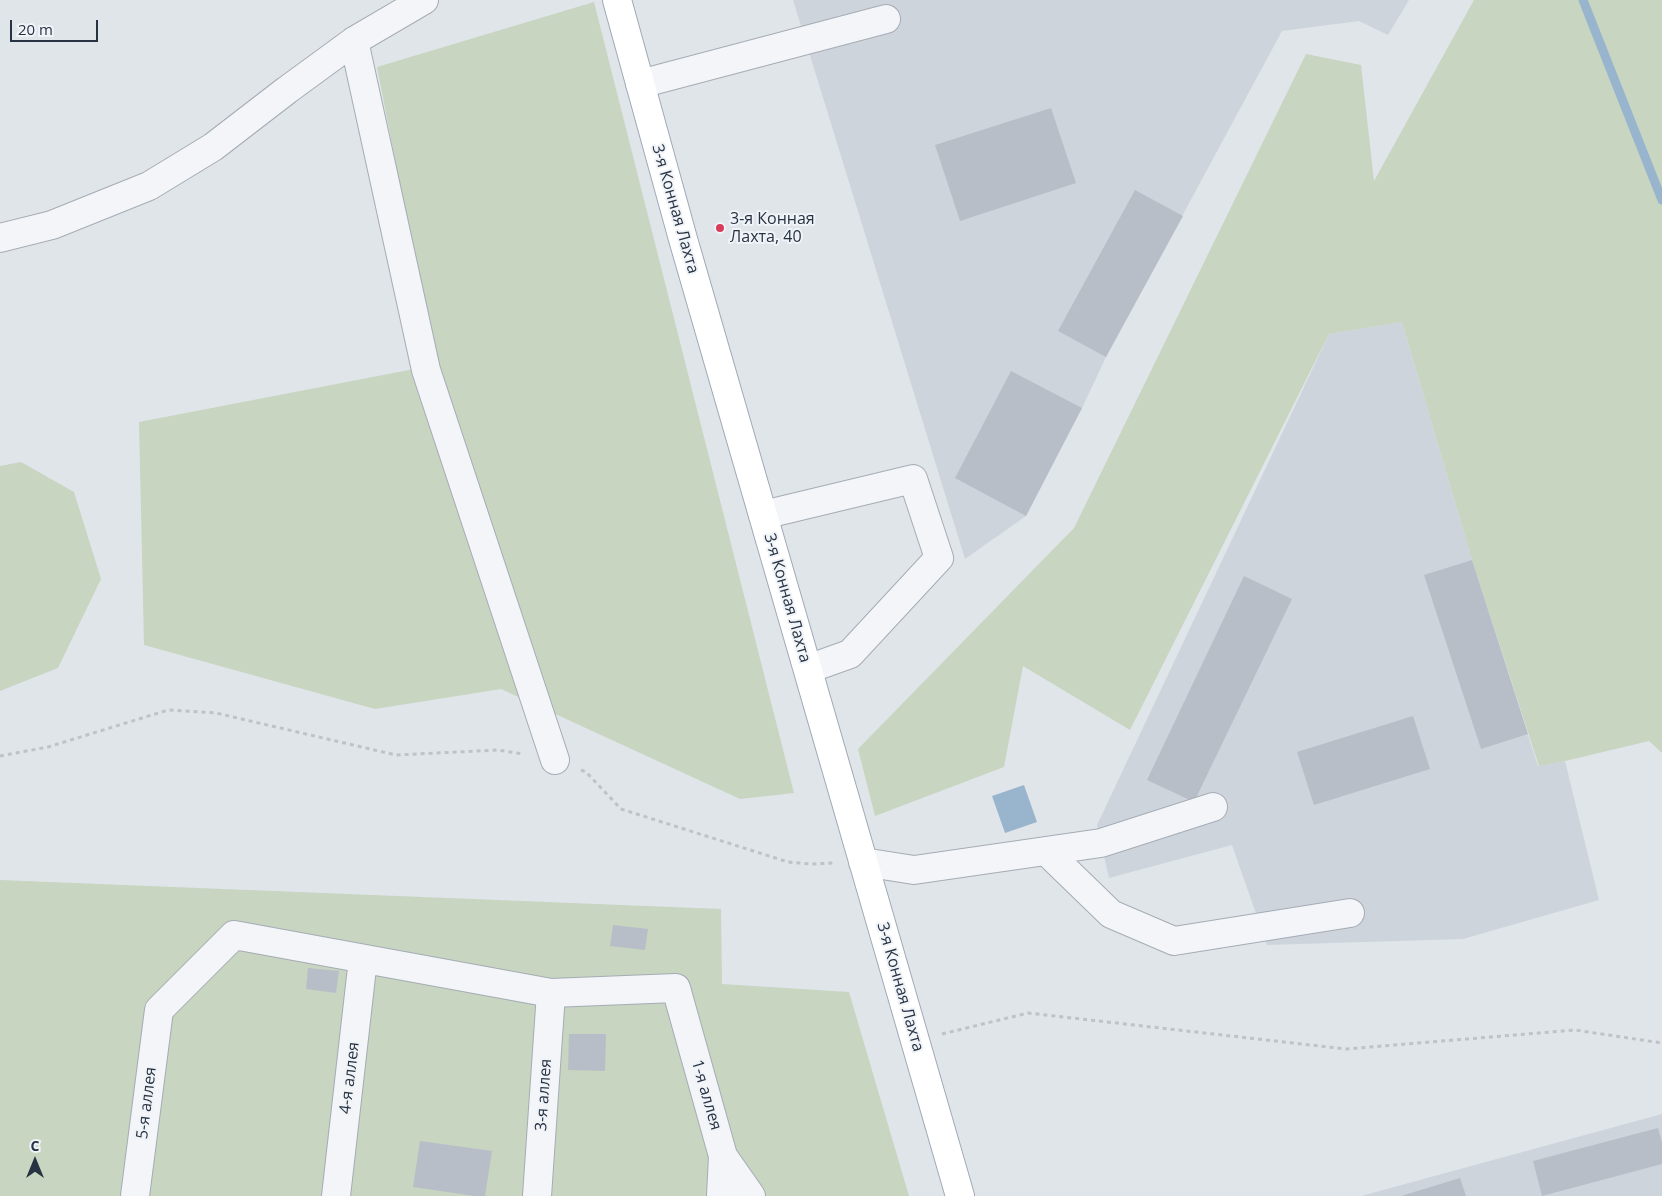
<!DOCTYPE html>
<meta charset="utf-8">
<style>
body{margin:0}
#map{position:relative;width:1662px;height:1196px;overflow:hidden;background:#e0e5ea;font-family:"Open Sans",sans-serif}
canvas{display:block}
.north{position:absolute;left:10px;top:1136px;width:50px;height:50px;-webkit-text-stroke:4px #f0f3f7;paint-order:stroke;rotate:0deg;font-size:14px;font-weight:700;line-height:20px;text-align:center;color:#273343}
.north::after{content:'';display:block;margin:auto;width:18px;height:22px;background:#273343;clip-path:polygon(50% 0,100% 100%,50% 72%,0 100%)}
.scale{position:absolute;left:10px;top:20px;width:88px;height:22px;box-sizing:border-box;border:2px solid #273343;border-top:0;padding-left:6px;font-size:15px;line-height:18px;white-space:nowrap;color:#273343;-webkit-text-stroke:4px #f0f3f7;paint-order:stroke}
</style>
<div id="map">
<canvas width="1662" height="1196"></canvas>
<div class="north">С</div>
<div class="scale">20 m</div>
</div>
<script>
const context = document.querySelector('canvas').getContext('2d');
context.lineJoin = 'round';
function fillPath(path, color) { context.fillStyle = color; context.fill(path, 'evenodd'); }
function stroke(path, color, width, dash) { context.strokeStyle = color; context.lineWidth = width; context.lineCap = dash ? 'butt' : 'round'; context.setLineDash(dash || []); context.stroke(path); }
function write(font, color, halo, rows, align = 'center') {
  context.font = font + ' "Open Sans",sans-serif'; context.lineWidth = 4; context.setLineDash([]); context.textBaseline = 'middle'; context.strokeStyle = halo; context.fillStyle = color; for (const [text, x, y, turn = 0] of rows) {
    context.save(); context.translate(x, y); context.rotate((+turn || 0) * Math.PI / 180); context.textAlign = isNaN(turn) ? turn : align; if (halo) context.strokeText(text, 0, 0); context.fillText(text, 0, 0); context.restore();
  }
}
fillPath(new Path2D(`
 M793 0H1409L1388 35 1359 21 1282 31 1106 357 1082 408 1026 516 965 559Z
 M1402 322 1472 560 1538 766 1565 761 1599 900 1463 939 1267 945 1232 845 1109 878 1097 825 1329 334Z
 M1662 1114V1196H1361Z`), '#ced4dc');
fillPath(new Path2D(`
 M1474 0H1662V753L1649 741 1565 761 1539 766 1472 560 1402 322 1329 334 1130 730 1023 666 1004 767 875 816 858 749 1074 528 1306 54 1361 65 1374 181Z
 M594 2 794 793 740 799 501 689 375 709 144 645 139 422 435 365 377 67Z
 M21 462 74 492 101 579 58 668 0 691V466Z
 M0 880 721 909 722 984 849 992 909 1196H0Z`), '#c7d5c1');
fillPath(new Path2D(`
 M1024 785 1037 822 1005 833 992 796Z`), '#99b5cd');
stroke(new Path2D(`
 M1583 0 1662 200`), '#99b5cd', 9);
fillPath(new Path2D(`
 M1051 108 1076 183 960 221 935 145Z
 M1135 190 1183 216 1106 357 1058 331Z
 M1011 371 1082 408 1026 516 955 478Z
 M1472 560 1528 734 1481 749 1424 575Z
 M1244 576 1292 599 1194 802 1147 780Z
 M1413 716 1430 769 1314 805 1297 752Z
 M613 925 648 929 645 950 610 946Z
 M308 968 339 971 336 993 306 989Z
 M569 1034H606L605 1071 568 1070Z
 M1658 1128 1662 1142V1164L1542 1196 1533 1161Z
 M420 1141 492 1151 485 1196H475L413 1187Z
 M1460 1178 1466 1196H1401Z`), '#b7bec8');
const minor = new Path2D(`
 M354 41 426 370 555 760
 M640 84 886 19
 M0 238 52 225 149 186 213 147 287 90 354 41 424 0
 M763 515 913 479 939 558 850 654 808 669
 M1046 851 1111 914 1174 941 1350 913
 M863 862 914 870 1101 843 1213 807
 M135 1196 159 1010 234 935 551 993 676 988 723 1156 751 1196
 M336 1196 363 959
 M537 1196 551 993
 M721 1196 723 1156`);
const major = new Path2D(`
 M617 0 683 239 960 1196`);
stroke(minor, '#a5acb5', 30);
stroke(major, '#9fa9b7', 30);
stroke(new Path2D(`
 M0 756 48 747 168 710 216 713 396 755 498 750 523 754
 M581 770 586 772 621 809 788 862 811 864 835 863
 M942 1034 1028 1013 1346 1049 1575 1030 1662 1043`), '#bec3c9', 3, [4, 4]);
stroke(minor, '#f3f5f8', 28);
stroke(major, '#fff', 28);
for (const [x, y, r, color] of [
 [720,228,5,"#d83c5b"]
]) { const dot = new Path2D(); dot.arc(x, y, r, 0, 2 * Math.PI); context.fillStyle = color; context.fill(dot); stroke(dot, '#f0f3f7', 2); }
write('16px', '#273343', '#f0f3f7', [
 ["3-я Конная Лахта",675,209,74],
 ["3-я Конная Лахта",787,598,74],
 ["3-я Конная Лахта",900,987,74],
 ["4-я аллея",350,1078,-83],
 ["3-я аллея",544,1095,-86],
 ["1-я аллея",706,1095,74],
 ["5-я аллея",147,1103,-83]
]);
write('16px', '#273343', '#f0f3f7', [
 ["3-я Конная",730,219],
 ["Лахта, 40",730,237]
], 'left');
</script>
